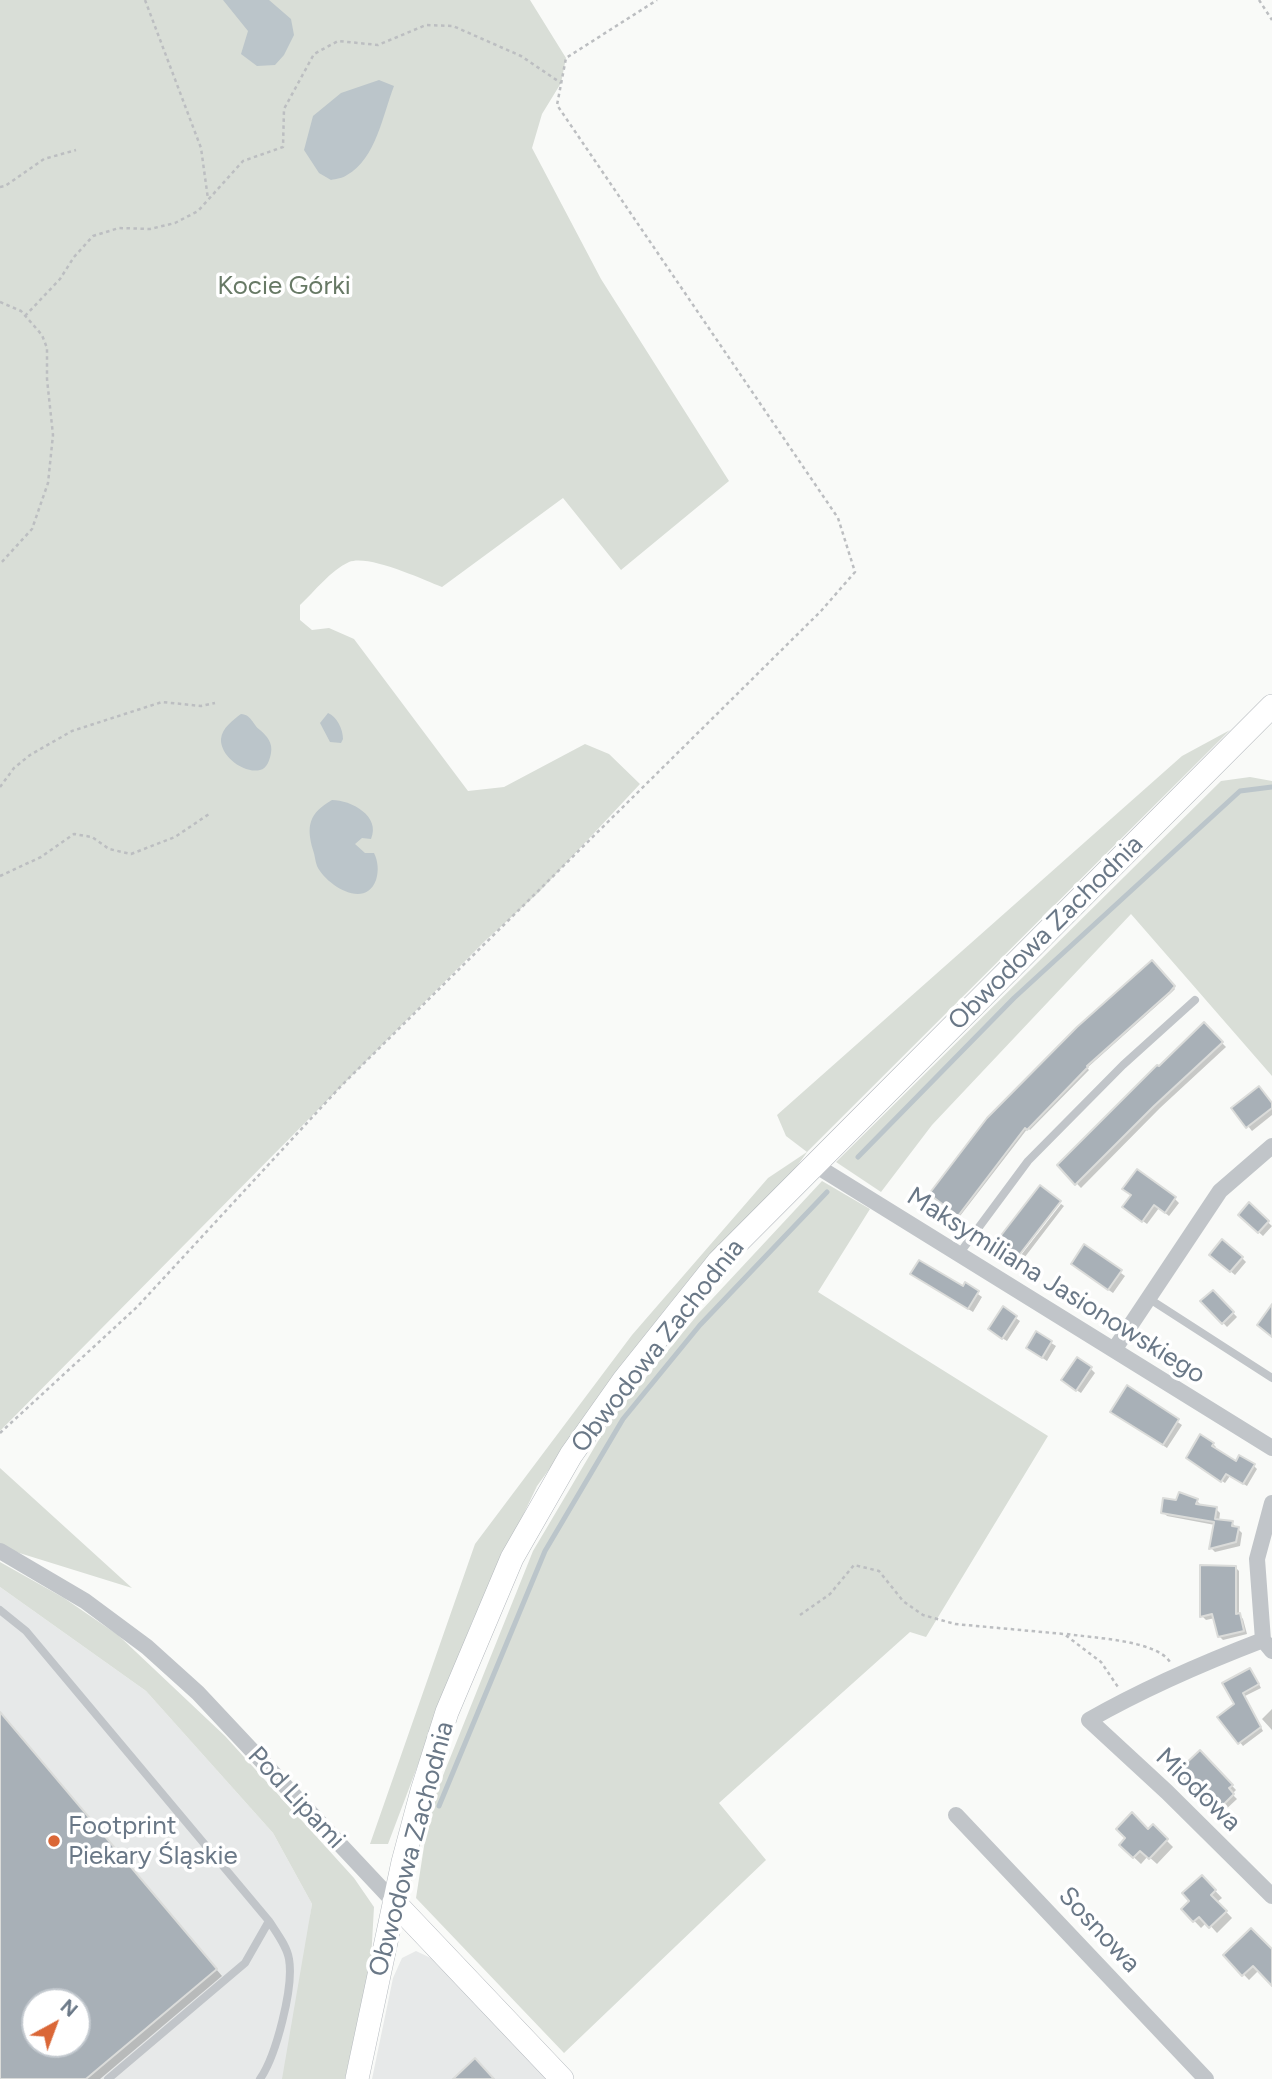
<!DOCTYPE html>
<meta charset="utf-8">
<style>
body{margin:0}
#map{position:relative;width:1272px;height:2079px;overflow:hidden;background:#f9faf8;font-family:Figtree,sans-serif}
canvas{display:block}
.north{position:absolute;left:21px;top:1988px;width:70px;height:70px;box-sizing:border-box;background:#fff;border:2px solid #c3c9cf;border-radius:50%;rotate:41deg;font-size:19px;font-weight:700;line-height:28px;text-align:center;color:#6a7887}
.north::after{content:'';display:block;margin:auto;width:24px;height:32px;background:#da6737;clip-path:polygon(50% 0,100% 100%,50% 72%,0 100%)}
</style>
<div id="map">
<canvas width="1272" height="2079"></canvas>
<div class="north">N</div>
</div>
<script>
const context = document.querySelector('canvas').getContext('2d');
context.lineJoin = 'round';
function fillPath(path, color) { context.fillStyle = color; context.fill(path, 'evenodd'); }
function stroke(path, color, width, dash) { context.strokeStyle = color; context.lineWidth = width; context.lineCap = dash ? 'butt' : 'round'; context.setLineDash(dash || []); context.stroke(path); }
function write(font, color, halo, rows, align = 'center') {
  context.font = font + ' Figtree,sans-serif'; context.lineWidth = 7; context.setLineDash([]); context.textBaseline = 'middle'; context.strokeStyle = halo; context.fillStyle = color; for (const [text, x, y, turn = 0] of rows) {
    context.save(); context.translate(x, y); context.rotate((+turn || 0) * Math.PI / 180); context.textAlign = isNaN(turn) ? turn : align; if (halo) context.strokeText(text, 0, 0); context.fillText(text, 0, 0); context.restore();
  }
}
fillPath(new Path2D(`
 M0 1587 146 1691 273 1833 312 1904 287 2079H0ZM35 2002H77V2044H35Z
 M416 1951 435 1960 547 2079H372L393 1978 402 1958Z`), '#e7e9e9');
fillPath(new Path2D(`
 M0 0H530L566 58 561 83 542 114 532 148 601 279 729 481 621 570 563 498 442 587C422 579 368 554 349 562 330 571 315 591 300 605V620L312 630 329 628 354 639 468 791 504 787 585 744 609 754 640 784 539 892 485 941 0 1431Z
 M1230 730 808 1151 783 1185 671 1302 537 1486 472 1622 388 1844H370L475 1544 632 1335 768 1178 807 1152 786 1136 777 1115 1182 756Z
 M1250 777 1272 781V1076L1131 914 932 1125 881 1192 836 1162 1221 781Z
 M822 1181 870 1209 818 1292 1048 1436 926 1637 910 1632 719 1803 766 1860 564 2053 416 1898 430 1808 533 1551 610 1421 699 1313Z
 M0 1468 132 1588 0 1547Z
 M0 1562 64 1598 118 1635 225 1736 354 1878 374 1907 371 1960 345 2079H282L312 1904 273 1833 146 1691 0 1587Z`), '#d9ded7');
fillPath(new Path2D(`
 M223 0H269L291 19 294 35 284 55 275 65 257 66 241 54 248 31Z
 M379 80 394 86C383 114 376 159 347 175 343 178 336 179 331 180L319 173 304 150 313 116 341 93Z
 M328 713C337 717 343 729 343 739L341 743 330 742 320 723Z
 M241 714C252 715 252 724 260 730 267 736 273 743 271 753 270 759 267 769 260 770 244 774 220 756 221 739 222 728 233 720 241 714Z
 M332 800C351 800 381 816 371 839L362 838 355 844 365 853H374C378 861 379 871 376 880 365 910 326 885 317 866 315 861 315 855 313 850 306 826 309 813 332 800Z`), '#bbc5ca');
fillPath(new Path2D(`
 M1152 963 1175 989 1171 993 1087 1068 1089 1070 1030 1130 1028 1128 960 1216 931 1194Z
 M1204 1025 1226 1047 1160 1108 1081 1188 1059 1165Z
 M1272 1105V1115L1252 1131 1248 1126Z
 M1174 1198 1179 1203 1169 1216 1159 1208 1147 1224 1129 1211Z
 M1061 1204 1064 1206 1018 1266 1014 1264Z
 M1249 1205 1272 1226 1263 1236 1240 1215Z
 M1085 1247 1125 1276 1113 1293 1077 1268Z
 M1242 1258 1246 1262 1235 1275 1216 1259Z
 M912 1274 963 1288 965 1285 982 1297 973 1312Z
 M1213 1292 1237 1317 1227 1327 1203 1301Z
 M1003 1309 1020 1321 1007 1341 994 1333Z
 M1037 1334 1056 1346 1047 1361 1028 1348Z
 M1091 1369 1095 1373 1081 1393 1067 1384Z
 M1127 1388 1182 1425 1167 1448 1112 1412Z
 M1213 1444 1216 1447 1215 1450 1236 1463 1254 1466 1257 1469 1247 1486 1230 1476 1225 1483 1188 1458Z
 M1197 1501 1201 1505 1216 1509 1220 1513 1219 1521 1232 1523 1242 1533 1240 1546 1215 1552 1211 1548 1215 1525 1167 1516 1163 1512Z
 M1235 1567 1239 1571V1614L1243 1619 1247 1634 1223 1640 1219 1636 1215 1618 1206 1620 1202 1616Z
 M1253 1673 1261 1688 1245 1696 1263 1731 1243 1746 1220 1718 1236 1705Z
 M1272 1709V1730L1262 1719Z
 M0 1714 222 1976 100 2079H0ZM35 2002H77V2044H35Z
 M1200 1752 1236 1790 1232 1794 1237 1799 1223 1812 1214 1803 1211 1805 1184 1777Z
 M1153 1827 1173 1847 1157 1864 1148 1856 1141 1864 1121 1845 1148 1831Z
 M1202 1877 1222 1898 1217 1902 1232 1918 1217 1933 1207 1922 1201 1928 1183 1909 1192 1901Z
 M1272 1952V1984L1259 1970 1249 1980 1225 1955Z`), '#0003');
stroke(new Path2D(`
 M858 1157 1014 998 1240 791 1272 787
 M439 1806 545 1551 623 1419 700 1325 827 1192`), '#bbc5ca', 5);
const building = new Path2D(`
 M1152 960 1175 986 1170 992 1087 1066 1088 1067 1027 1130 1025 1128 958 1216 929 1194 987 1118 1077 1027Z
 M1204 1022 1223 1042 1154 1106 1075 1185 1057 1165 1157 1065 1159 1066Z
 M1259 1086 1272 1103V1108L1246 1128 1231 1108Z
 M1137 1169 1176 1197 1165 1213 1154 1205 1142 1222 1122 1207 1131 1195 1122 1189Z
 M1040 1185 1061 1201 1013 1263 992 1247Z
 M1249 1202 1269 1221 1258 1233 1238 1215Z
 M1222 1239 1243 1257 1230 1272 1209 1255Z
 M1084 1244 1122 1270 1108 1290 1071 1264Z
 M919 1260 963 1286 965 1282 979 1291 968 1309 910 1274Z
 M1213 1290 1234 1312 1222 1324 1200 1301Z
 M1272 1304V1337L1257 1325Z
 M1003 1306 1017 1316 1002 1339 988 1329Z
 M1036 1331 1052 1341 1042 1358 1026 1348Z
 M1077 1357 1092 1367 1076 1391 1061 1380Z
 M1127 1385 1179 1419 1163 1445 1110 1412Z
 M1200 1434 1214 1443 1212 1446 1236 1461 1239 1455 1255 1464 1243 1484 1226 1474 1221 1482 1186 1458Z
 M1179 1492 1198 1499 1196 1504 1217 1507 1215 1519 1233 1521 1232 1526 1239 1527 1236 1542 1209 1549 1214 1522 1161 1513 1163 1498 1176 1500Z
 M1200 1565 1236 1566V1614L1240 1613 1244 1631 1218 1637 1212 1614 1200 1617Z
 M1250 1668 1259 1684 1243 1693 1261 1727 1238 1744 1217 1717 1234 1704 1222 1683Z
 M0 1712 217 1969 86 2079H0ZM35 2002H77V2044H35Z
 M1200 1750 1233 1785 1229 1788 1234 1794 1218 1810 1209 1800 1206 1803 1181 1777 1184 1774 1180 1769Z
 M1132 1812 1148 1829 1153 1824 1168 1839 1149 1859 1140 1851 1133 1858 1119 1845 1125 1838 1116 1829Z
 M1202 1875 1216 1890 1211 1895 1227 1911 1209 1928 1199 1917 1193 1922 1181 1909 1189 1901 1182 1893Z
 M1251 1928 1272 1949V1986L1253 1966 1242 1976 1223 1955Z
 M475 2058 494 2079H453Z`);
fillPath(building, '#a8b0b7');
stroke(building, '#dbdcda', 2);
const secondary = new Path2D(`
 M394 1902 562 2079
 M357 2079 403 1862 422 1791 447 1712 512 1558 571 1455 624 1380 719 1261 1272 706`);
stroke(secondary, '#b4b9be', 24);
stroke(new Path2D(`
 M145 0 201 148 208 199
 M1259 0 1272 20
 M0 187 5 186 44 159 76 150
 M0 302 21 311 42 335 47 348V379L53 435 48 483 32 529 0 564
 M25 316 60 279 74 257 93 236 119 228 150 229 175 223 198 211 243 161 283 147 284 109 314 54 338 41 378 45 426 25 453 26 521 56 561 83
 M0 787 14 768 30 755 72 731 162 702 201 706 215 703
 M0 876 41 857 74 834 92 837 109 849 131 854 175 837 209 814
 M0 1433 137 1307 342 1085 821 611 855 572 838 518 557 105 566 58 657 0
 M800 1615 830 1594 854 1565 879 1571 903 1601 923 1615 955 1624 1064 1634 1101 1662 1118 1687
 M1067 1634C1092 1638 1156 1640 1170 1662`), '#bcbec1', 2.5, [3.5, 3.5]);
stroke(new Path2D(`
 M959 1254 1028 1161 1123 1065 1195 1000
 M1148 1298 1272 1378
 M0 1610 26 1631 269 1921C276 1932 287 1946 289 1959 294 1987 276 2056 260 2079
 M108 2079 245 1963 269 1921`), '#c1c5c9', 8);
stroke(new Path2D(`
 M815 1165 1272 1448
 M1114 1350 1220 1191 1272 1146
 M1272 1503 1257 1559 1263 1640 1272 1651
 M0 1551 85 1601 147 1647 198 1693 394 1902
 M1263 1640C1203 1663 1145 1688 1089 1720L1167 1792 1272 1896
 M956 1815 1206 2079`), '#c1c5c9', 16);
stroke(secondary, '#fff', 23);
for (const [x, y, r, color] of [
 [54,1841,7,"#da6737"]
]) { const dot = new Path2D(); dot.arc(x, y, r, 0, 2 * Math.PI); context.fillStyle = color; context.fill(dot); stroke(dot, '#fff', 2.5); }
write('26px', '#677965', '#fff', [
 ["Kocie Górki",284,286]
]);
write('26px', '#6a7887', '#fff', [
 ["Obwodowa Zachodnia",1046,933,-45],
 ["Maksymiliana Jasionowskiego",1056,1286,32],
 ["Obwodowa Zachodnia",658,1346,-52],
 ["Miodowa",1198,1790,44],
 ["Pod Lipami",296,1798,47],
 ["Obwodowa Zachodnia",412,1849,-75],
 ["Sosnowa",1099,1930,47]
]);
write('26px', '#6a7887', '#fff', [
 ["Footprint",68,1826],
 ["Piekary Śląskie",68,1856]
], 'left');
</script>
